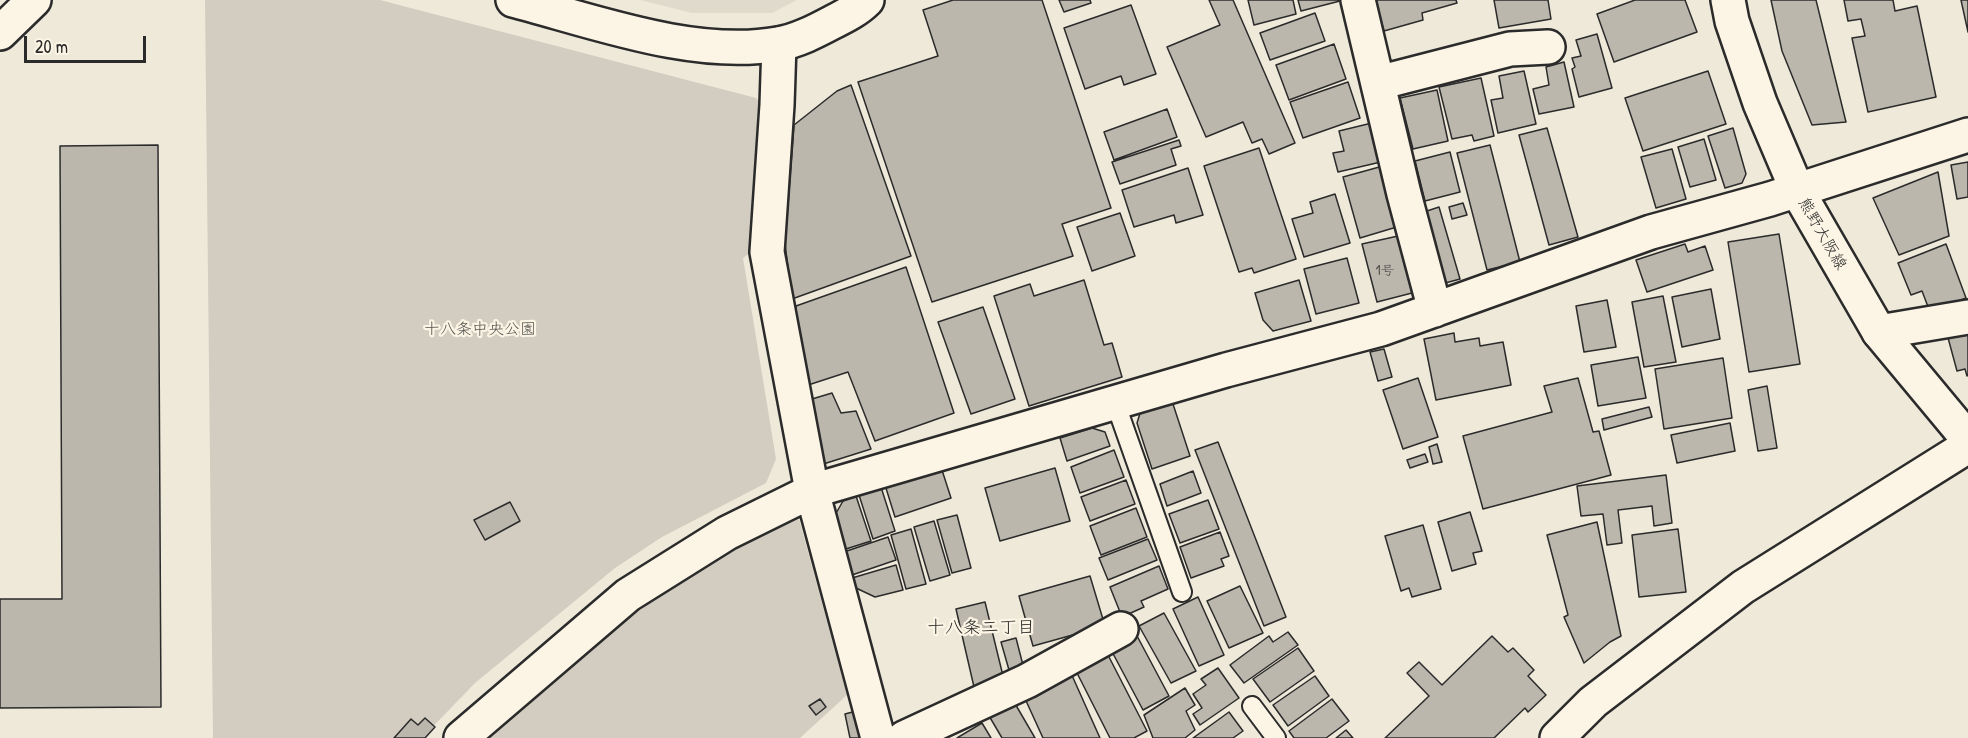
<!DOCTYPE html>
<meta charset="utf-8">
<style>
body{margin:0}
#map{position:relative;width:1968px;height:738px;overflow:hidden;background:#efe9da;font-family:"Patrick Hand",sans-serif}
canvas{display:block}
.scale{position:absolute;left:24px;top:36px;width:122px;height:27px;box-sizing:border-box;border:3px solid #2b2b2b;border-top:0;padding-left:8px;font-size:18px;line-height:21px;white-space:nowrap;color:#2b2b2b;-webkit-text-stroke:4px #fcf5e5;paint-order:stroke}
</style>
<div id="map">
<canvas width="1968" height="738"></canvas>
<div class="scale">20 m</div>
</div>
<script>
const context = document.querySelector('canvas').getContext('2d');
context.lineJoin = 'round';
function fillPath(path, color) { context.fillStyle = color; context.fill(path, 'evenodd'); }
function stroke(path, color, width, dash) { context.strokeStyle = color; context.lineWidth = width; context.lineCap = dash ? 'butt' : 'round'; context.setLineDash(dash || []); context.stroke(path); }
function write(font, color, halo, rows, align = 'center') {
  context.font = font + ' "Patrick Hand","Klee One",sans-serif'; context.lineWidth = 4.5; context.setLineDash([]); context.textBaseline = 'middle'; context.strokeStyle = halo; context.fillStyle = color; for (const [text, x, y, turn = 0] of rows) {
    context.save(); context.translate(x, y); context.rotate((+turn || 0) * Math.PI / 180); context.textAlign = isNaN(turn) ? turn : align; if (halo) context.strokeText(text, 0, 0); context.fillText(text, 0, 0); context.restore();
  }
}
fillPath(new Path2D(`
 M640 0H797L772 13H692Z`), '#e0dacc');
fillPath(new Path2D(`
 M205 0H380L756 98 763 107 754 250 743 258 776 459 766 483 662 537 615 568 475 683 422 738H213Z
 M799 519 847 695 800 738H487L502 722 583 653 686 576 762 535Z`), '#d2cdc0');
const building = new Path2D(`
 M953 0H1042L1111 208 1062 224 1073 256 932 302 858 82 938 56 923 10Z
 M1059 0H1090L1091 3 1064 12Z
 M1209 0H1233L1295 143 1269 154 1262 139 1252 143 1243 122 1206 137 1167 47 1220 25Z
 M1248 0H1293L1296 14 1254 25Z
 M1298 0H1340V1L1301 11Z
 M1375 0H1456L1457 3 1422 13 1423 20 1384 31Z
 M1494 0H1548L1551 19 1499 28Z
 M1635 0H1685L1697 32 1614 62 1597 14Z
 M1771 0H1816L1846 122 1812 125 1782 51Z
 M1844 0H1893L1895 11 1917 6 1936 97 1868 112 1852 38 1865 36 1861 19 1848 21Z
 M1961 0H1968V32Z
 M1131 5 1156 74 1124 85 1121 76 1085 89 1064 28Z
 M1315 13 1325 41 1270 60 1260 33Z
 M1597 34 1612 88 1579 97 1572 69 1575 67 1572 58 1581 56 1576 40Z
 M1334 44 1346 79 1289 100 1276 65Z
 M1564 62 1574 107 1539 114 1533 89 1549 85 1546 67Z
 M1524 71 1536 124 1498 133 1491 100 1503 98 1499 76Z
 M1708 71 1726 124 1643 151 1625 98Z
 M1481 78 1494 136 1474 141 1472 135 1452 139 1439 87Z
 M1348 82 1360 118 1303 138 1290 102Z
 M851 85 911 256 792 299 785 244 794 125 837 91Z
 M1437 90 1448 141 1413 149 1400 98Z
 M1167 109 1177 137 1114 160 1104 132Z
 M1376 122 1385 161 1338 172 1333 153 1344 151 1339 131Z
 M1547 128 1578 237 1549 245 1519 135Z
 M1733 128 1746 174 1742 183 1725 188 1708 136Z
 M1704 139 1716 180 1690 187 1678 147Z
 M1179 140 1181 146 1171 149 1176 165 1120 184 1112 162Z
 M158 145 161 707 0 708V599H62L60 146Z
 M1490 145 1520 262 1487 270 1457 153Z
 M1259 148 1296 259 1254 273 1252 268 1239 272 1204 166Z
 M1672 149 1686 199 1656 208 1641 157Z
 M1450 152 1460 192 1425 201 1415 161Z
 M1968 162V197L1957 199 1951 165Z
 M1383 166 1400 226 1360 238 1343 177Z
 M1188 168 1203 215 1176 223 1174 215 1134 227 1122 190Z
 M1938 172 1949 236 1899 255 1873 198Z
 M1335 194 1350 243 1304 257 1292 219 1313 213 1310 202Z
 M1463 203 1467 215 1452 219 1449 207Z
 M1439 207 1460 279 1438 285 1418 214Z
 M1120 213 1135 256 1092 271 1077 227Z
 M1779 234 1800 364 1749 372 1728 242Z
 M1398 236 1412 293 1377 302 1362 244Z
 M1685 244 1688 252 1705 246 1713 270 1647 292 1636 260Z
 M1946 244 1966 298 1930 312 1922 291 1911 295 1898 263Z
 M1347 258 1359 303 1316 314 1304 269Z
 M906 267 954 413 875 441 848 372 799 388 796 306Z
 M1084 280 1104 345 1112 343 1122 377 1029 406 994 296 1030 284 1034 296Z
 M1299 280 1311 321 1273 331 1263 320 1255 293Z
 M1711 289 1720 339 1682 347 1672 297Z
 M1663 296 1676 362 1644 367 1632 302Z
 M1607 300 1616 347 1584 352 1576 306Z
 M983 307 1015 399 971 414 938 322Z
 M1968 328V375L1967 376 1965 369 1957 371 1947 334Z
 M1454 333 1455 342 1479 338 1480 346 1503 342 1511 385 1436 400 1424 339Z
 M1384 349 1392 377 1378 381 1370 352Z
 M1638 357 1646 398 1598 406 1591 365Z
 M1723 358 1732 418 1664 429 1655 369Z
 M1418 378 1438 437 1403 449 1383 390Z
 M1578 378 1593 432 1599 431 1611 475 1483 509 1463 436 1552 412 1544 386Z
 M1767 386 1777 448 1758 451 1748 390Z
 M832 393 841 413 856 411 871 449 817 466 802 402Z
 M1172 401 1190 456 1152 469 1137 423 1141 410Z
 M1649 407 1652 417 1604 430 1602 419Z
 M1730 423 1735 451 1677 463 1671 435Z
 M1092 428 1105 432 1110 446 1067 461 1060 438Z
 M1218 442 1286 617 1264 626 1195 450Z
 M1437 444 1442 462 1433 464 1429 447Z
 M1114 450 1124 477 1080 493 1071 467Z
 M1425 454 1428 462 1410 468 1407 460Z
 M941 467 951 498 895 517 885 485Z
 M1055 468 1070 521 1000 541 985 488Z
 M1193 471 1201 493 1167 506 1160 484Z
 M1666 475 1672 523 1654 526 1652 506 1618 510 1622 543 1607 545 1603 514 1581 516 1577 486Z
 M1126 480 1135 504 1090 521 1081 497Z
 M881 487 895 531 873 539 859 495Z
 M856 496 871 541 846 549 835 515 843 501Z
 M1208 500 1219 529 1180 543 1169 514Z
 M510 502 520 521 485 540 474 520Z
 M1136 508 1147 537 1101 555 1090 526Z
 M1470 512 1482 551 1473 553 1476 564 1452 571 1438 522Z
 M957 515 971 568 952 573 937 520Z
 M934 521 950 575 930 581 914 527Z
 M1597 522 1621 636 1610 642 1584 663 1564 617 1568 615 1547 535Z
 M1423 525 1441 589 1412 597 1409 588 1401 591 1385 536Z
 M911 529 926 584 906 589 891 535Z
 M1678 529 1686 592 1639 597 1632 535Z
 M1220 532 1229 556 1221 559 1224 566 1191 578 1180 547Z
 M888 537 896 560 852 575 844 552Z
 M1148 539 1157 560 1108 580 1099 558Z
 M896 565 903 590 875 597 856 588 852 578Z
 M1159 566 1168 589 1141 601 1144 607 1122 617 1110 587Z
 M1090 576 1105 626 1033 646 1019 596Z
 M1240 586 1263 633 1229 648 1207 601Z
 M1198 597 1224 655 1199 666 1173 609Z
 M985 602 1004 680 974 687 956 609Z
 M1164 613 1196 671 1171 683 1139 626Z
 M1288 632 1298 645 1244 683 1230 665 1269 636 1273 642Z
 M1136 634 1169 696 1143 710 1110 648Z
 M1492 636 1508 652 1513 648 1534 670 1528 676 1546 695 1528 712 1525 708 1494 738H1385L1429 696 1407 673 1419 662 1442 685Z
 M1016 638 1025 673 1011 677 1001 642Z
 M1298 648 1314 671 1270 702 1253 679Z
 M1108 655 1147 731 1134 738H1110L1076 671Z
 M1218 668 1239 698 1200 725 1193 714 1202 708 1193 694 1206 685 1201 679Z
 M1070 671 1100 738H1043L1022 692Z
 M1315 676 1329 696 1288 726 1273 705Z
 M1185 688 1195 705 1186 711 1195 730 1185 738H1153L1144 715Z
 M1010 695 1035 738H1002L985 709Z
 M820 699 826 707 816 715 809 706Z
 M1332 699 1349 721 1326 738H1294L1289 731Z
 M860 710 866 738H850L845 714Z
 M1229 712 1243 731 1233 738H1193Z
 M425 718 435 727 425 738H394L411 719 418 725Z
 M982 723 991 738H957Z
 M1346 730 1353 738H1336Z`);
fillPath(building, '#bcb7ac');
stroke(building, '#2b2b2b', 1.5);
const service = new Path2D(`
 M1115 402 1182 592
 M1252 706 1276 738`);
const minor = new Path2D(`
 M1358 0 1404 194 1435 310
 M779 44 777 105 767 252 812 491 878 738
 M1378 83 1510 49 1548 47
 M1879 332 1968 317
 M461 738 628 595 727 533 812 491 1226 370 1381 329 1651 232 1770 199 1968 135
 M904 738 1027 681 1121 629`);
const tertiary = new Path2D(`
 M513 0C593 21 695 59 778 44 797 41 816 31 833 22 845 16 857 10 867 0
 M0 33 34 0
 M1557 738 1593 702 1743 587 1968 446`);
const secondary = new Path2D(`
 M1728 0 1732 21 1760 103 1797 190 1879 332 1968 439`);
stroke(service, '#2b2b2b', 22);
stroke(minor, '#2b2b2b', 38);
stroke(tertiary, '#2b2b2b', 38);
stroke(secondary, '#2b2b2b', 38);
stroke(service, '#fcf5e5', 18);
stroke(minor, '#fcf5e5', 33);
stroke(tertiary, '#fcf5e5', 33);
stroke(secondary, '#fcf5e5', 33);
write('14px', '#4f4e4b', null, [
 ["1号",1385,271]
]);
write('16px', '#2b2b2b', '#fcf5e5', [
 ["熊野大阪線",1822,234,60]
]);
write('16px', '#555450', '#fcf5e5', [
 ["十八条中央公園",480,330]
]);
write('18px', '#2b2b2b', '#fcf5e5', [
 ["十八条二丁目",981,628]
]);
</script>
